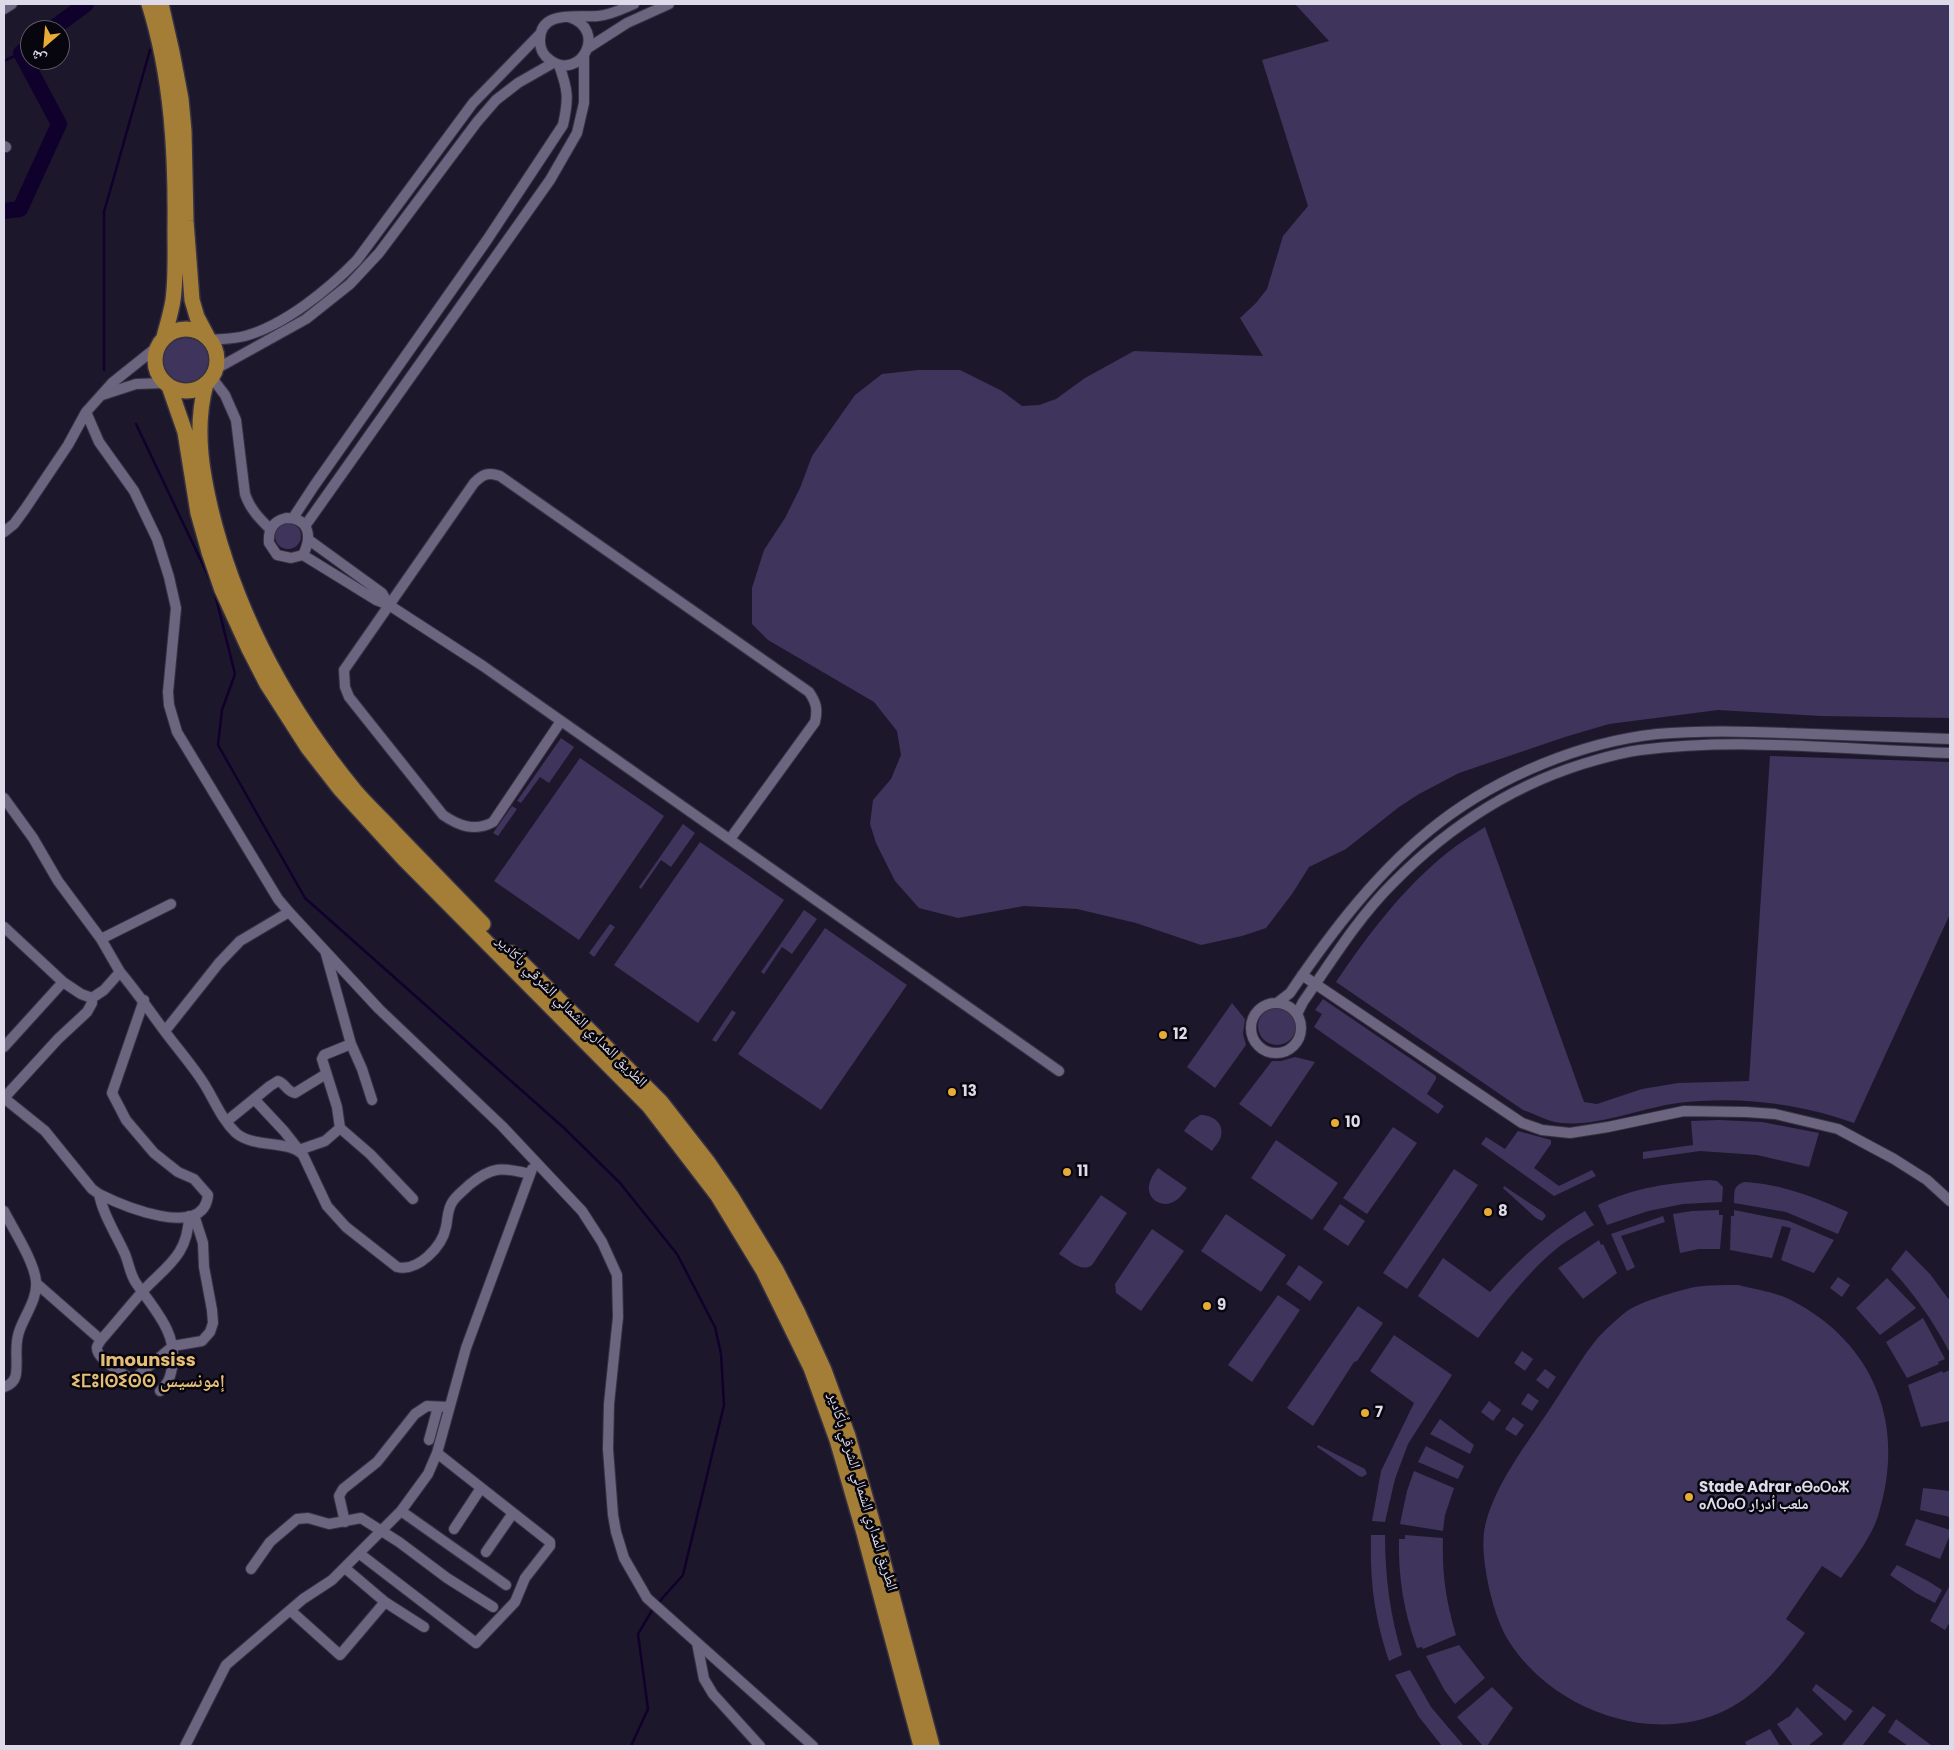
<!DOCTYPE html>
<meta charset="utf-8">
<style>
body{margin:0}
#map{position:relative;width:1954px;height:1750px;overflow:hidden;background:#1d172c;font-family:Poppins,"Noto Naskh Arabic",sans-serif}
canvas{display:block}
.frame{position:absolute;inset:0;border:5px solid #dddae9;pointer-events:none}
.north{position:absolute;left:20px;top:20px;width:50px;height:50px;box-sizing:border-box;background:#07050d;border:1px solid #5d5a65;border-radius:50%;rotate:207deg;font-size:14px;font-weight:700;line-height:20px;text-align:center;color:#dddae9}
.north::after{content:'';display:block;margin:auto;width:18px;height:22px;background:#e6ac36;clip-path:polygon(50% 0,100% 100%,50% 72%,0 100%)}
</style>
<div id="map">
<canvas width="1954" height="1750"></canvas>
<div class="frame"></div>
<div class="north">ش</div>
</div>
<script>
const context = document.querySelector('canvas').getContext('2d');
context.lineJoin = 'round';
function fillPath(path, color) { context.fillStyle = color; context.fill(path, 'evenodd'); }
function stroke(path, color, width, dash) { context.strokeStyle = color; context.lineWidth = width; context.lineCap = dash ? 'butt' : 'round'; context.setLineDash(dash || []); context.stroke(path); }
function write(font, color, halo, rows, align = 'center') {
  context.font = font + ' Poppins,"Noto Naskh Arabic","Noto Sans Tifinagh",sans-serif'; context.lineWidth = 5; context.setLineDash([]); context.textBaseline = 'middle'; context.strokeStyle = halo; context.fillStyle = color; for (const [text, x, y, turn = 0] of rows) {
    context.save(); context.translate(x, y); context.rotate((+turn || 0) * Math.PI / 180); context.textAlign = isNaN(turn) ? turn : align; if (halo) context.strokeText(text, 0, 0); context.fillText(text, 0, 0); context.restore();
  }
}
fillPath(new Path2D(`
 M1295 4H1950V718L1821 716 1718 710 1609 724 1565 737 1459 773 1419 794 1399 807 1346 849 1309 867 1292 894 1266 928 1242 936 1201 945 1136 923 1077 909 1024 906 958 918 919 908 895 881 876 843 870 824 873 800 891 779 901 755 897 731 874 702 768 640 752 624V588L764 550 785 518 800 488 812 456 855 395 882 374 918 370H960L1002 391 1022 406 1039 405 1056 399 1085 378 1134 351 1263 356 1240 318 1256 303 1267 289 1283 236 1308 206 1262 60 1329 41Z
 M162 362a24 24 0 1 1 48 0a24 24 0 1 1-48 0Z
 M275 536a13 13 0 1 1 26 0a13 13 0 1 1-26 0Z
 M561 738 574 747 549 783 540 777 521 803 517 801Z
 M1770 756 1950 762V914L1854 1123C1798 1103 1738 1096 1678 1103 1639 1108 1589 1131 1551 1121 1542 1118 1532 1113 1523 1110L1336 982C1368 935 1402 889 1447 853 1459 843 1473 835 1485 827L1584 1102 1597 1104 1642 1089 1678 1083 1749 1081Z
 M580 758 664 816 579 940 494 881Z
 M512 806 517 809 498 836 493 833Z
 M683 824 695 833 671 867 661 860 641 889 639 887Z
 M700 842 784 900 698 1023 614 965Z
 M804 910 817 919 792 954 782 947 764 974 761 972Z
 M610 924 615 927 594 957 589 953Z
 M825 928 907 985 821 1110 738 1054Z
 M1323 999 1436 1076V1079L1427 1094 1444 1106 1438 1114 1314 1027 1322 1014 1315 1010Z
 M1232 1003 1245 1019 1243 1034 1246 1045 1215 1088 1187 1067Z
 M1258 1026a19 19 0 1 1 38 0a19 19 0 1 1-38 0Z
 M732 1010 736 1013 716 1042 712 1040Z
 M1295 1057 1315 1062 1271 1127 1239 1104 1272 1061H1281Z
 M1200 1115C1212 1115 1224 1122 1221 1136 1220 1141 1215 1146 1212 1151L1184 1131 1191 1121Z
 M1719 1120 1762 1122 1819 1133 1809 1167 1757 1155 1700 1151 1643 1159V1152L1693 1145 1691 1121Z
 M1393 1127 1417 1143 1367 1214 1343 1198Z
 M1518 1131 1551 1140V1144L1534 1168 1559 1186 1592 1170 1596 1176 1554 1196 1481 1144 1486 1137 1505 1149Z
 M1276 1140 1338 1183 1312 1220 1251 1178Z
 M1158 1168 1187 1188C1183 1193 1180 1199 1173 1202 1162 1208 1147 1199 1149 1186 1150 1179 1154 1173 1158 1168Z
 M1454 1169 1478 1185 1407 1289 1383 1273Z
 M1710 1180 1717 1181 1723 1187 1722 1202 1683 1204 1648 1211 1607 1225 1598 1205C1635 1187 1670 1183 1710 1180Z
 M1744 1182C1782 1184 1814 1197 1848 1212L1838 1234 1786 1212 1734 1203C1735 1191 1732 1187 1744 1182Z
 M1504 1186 1543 1212 1546 1216 1542 1221 1536 1218 1503 1188Z
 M1101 1195 1127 1213 1092 1265C1081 1273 1069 1260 1059 1254Z
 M1340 1204 1365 1221 1348 1246 1323 1229Z
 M1719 1210V1215H1723L1720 1249H1699L1680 1253 1673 1214 1692 1211Z
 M1734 1210 1789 1221 1834 1240 1814 1273 1781 1260 1791 1228 1782 1226 1772 1258 1730 1250 1731 1216H1734Z
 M1585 1211 1594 1225C1583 1231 1571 1238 1561 1245 1528 1271 1503 1305 1478 1338L1418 1296 1443 1258 1490 1292C1519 1259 1547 1234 1585 1211Z
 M1226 1214 1286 1255 1261 1292 1201 1251Z
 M1663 1216 1665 1222 1621 1236 1635 1267 1627 1271 1611 1234Z
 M1152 1229 1184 1251 1141 1311 1116 1293 1115 1284Z
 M1599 1240 1601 1245 1603 1244 1617 1273 1583 1299 1558 1268Z
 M1906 1250 1930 1274 1950 1301V1353C1933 1321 1916 1296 1891 1269Z
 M1299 1265 1323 1282 1310 1301 1286 1284Z
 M1838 1277 1850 1285 1842 1297 1830 1288Z
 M1887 1278 1916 1308 1880 1335 1856 1308Z
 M1738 1285C1754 1289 1774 1292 1789 1299 1875 1342 1907 1426 1878 1516 1871 1538 1854 1559 1841 1578L1822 1566 1786 1619 1805 1633C1783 1663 1760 1693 1726 1710 1651 1747 1551 1709 1508 1640 1498 1623 1492 1602 1488 1583 1485 1567 1482 1549 1484 1532 1491 1487 1531 1439 1555 1401 1568 1382 1579 1362 1593 1344 1600 1334 1617 1319 1627 1311 1642 1301 1677 1291 1695 1287 1709 1285 1724 1285 1738 1285Z
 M1278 1295 1300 1310 1252 1382 1228 1365Z
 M1358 1306 1383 1323 1357 1361 1354 1362 1313 1426 1287 1408Z
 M1923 1318 1945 1359 1938 1362 1939 1364 1907 1378 1886 1342Z
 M1394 1335 1452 1375 1408 1444 1395 1479 1385 1522 1372 1521 1381 1471 1414 1403 1370 1371Z
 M1522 1351 1533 1359 1525 1371 1514 1363Z
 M1545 1369 1556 1377 1548 1389 1536 1380Z
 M1950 1370V1421L1921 1427 1908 1385 1942 1371 1943 1373Z
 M1528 1393 1539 1401 1532 1411 1521 1404Z
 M1489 1401 1501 1410 1493 1421 1481 1412Z
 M1513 1417 1524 1425 1516 1436 1505 1429Z
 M1440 1419 1474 1445 1470 1454 1430 1434Z
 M1318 1445 1365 1469 1367 1474 1362 1477 1359 1476 1317 1447Z
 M1426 1446 1464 1466 1458 1479 1418 1462Z
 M1414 1471 1454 1488 1445 1515 1443 1531 1400 1524 1407 1491Z
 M1923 1488 1950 1491V1517L1920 1510Z
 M1916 1519 1950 1530V1535L1940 1559 1905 1545Z
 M1371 1535H1385C1385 1576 1390 1615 1402 1655L1389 1661C1374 1615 1370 1583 1371 1535Z
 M1405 1535 1443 1538C1442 1575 1446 1600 1456 1635L1423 1649 1422 1647 1417 1648C1404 1613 1398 1577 1399 1539H1405Z
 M1897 1565 1928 1581 1942 1590 1935 1603 1916 1593 1890 1575Z
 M1950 1585V1622L1945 1630 1930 1621Z
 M1459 1645 1485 1678 1455 1704 1445 1691 1426 1656Z
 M1410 1670 1431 1707 1464 1746H1442L1419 1717 1395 1675Z
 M1816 1684 1853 1711 1845 1721 1812 1690Z
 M1492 1687 1513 1708 1487 1746H1483L1457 1717Z
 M1873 1706 1886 1715 1862 1746H1841Z
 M1797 1707 1823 1734 1808 1746H1793L1777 1724 1790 1716Z
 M1896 1719 1931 1745 1930 1746H1908L1888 1732Z
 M1770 1729 1780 1746H1747L1745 1742Z`), '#3f345b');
stroke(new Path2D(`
 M4 61 21 53
 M104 370V212L150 50
 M136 424 213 586 235 674 222 710 218 745 305 898 564 1128 620 1183 677 1254 715 1327 721 1354 724 1405 683 1575 658 1603
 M631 1746 648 1709 638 1634 654 1607`), '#10002c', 2.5);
stroke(new Path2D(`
 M51 30 86 4
 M4 211 20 209 59 124 21 53 30 46`), '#10002c', 16);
const minor = new Path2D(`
 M4 9 12 4
 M569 17C609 30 580 82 550 60 544 56 540 49 540 41 539 9 578 18 598 16 611 15 622 9 634 4
 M588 48 627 23 669 4
 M4 146 6 147
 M211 340C222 339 234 339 245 336 285 325 329 289 357 260L473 103 541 33
 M216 369 306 319 350 284 379 253 477 122 496 100 518 83 553 63
 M212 378 225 395 236 420 245 494C250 509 259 518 270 529
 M102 395 136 384 165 383
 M86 412 99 442 134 491 157 539 169 577 176 608 168 692 169 705 177 732 278 899 289 912 379 1009 502 1126 582 1211 602 1242 617 1275 618 1317 609 1404 608 1449 613 1515 616 1532 624 1558 647 1598 813 1746
 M286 518C310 518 312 537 303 555L291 558 277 555 269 543C268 530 273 521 286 518Z
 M293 518 314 486 487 240 563 125C569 98 568 90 559 65
 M305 526 550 180 577 133 584 103V56
 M4 532 14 524 25 509 68 445 86 412 112 383 157 347
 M309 540 382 593 389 605
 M303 555 376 600 389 605 483 666 1059 1071
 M561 721 493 822C475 832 459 826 443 815L349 697 345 687 344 670 474 483C483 474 488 472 500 476L809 692C816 702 818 709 815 722L730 839
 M4 798 33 838 58 881 101 939
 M4 927 63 982 81 994 92 998 104 990 120 972C137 992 151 1013 166 1033 178 1049 192 1065 203 1082 214 1099 221 1119 236 1133 255 1149 287 1139 303 1155L327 1206 346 1227 397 1267C418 1272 442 1247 446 1227 448 1218 447 1209 453 1201 457 1195 464 1190 469 1185 492 1166 502 1167 530 1174
 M326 954 351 1044 324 1055 322 1059 337 1107 340 1128
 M120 972 101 939 171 904
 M1302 975 1522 1123 1542 1130 1570 1133 1608 1127 1684 1111 1746 1112 1775 1114 1838 1129 1894 1159 1927 1180 1950 1201
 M1251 1028a25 25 0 1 1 50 0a25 25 0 1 1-50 0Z
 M1277 1003 1290 993C1332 931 1380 868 1440 822 1500 776 1582 742 1657 734 1700 730 1743 731 1786 733 1841 735 1896 737 1950 739
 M1297 1014 1303 1002C1331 962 1357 919 1392 884 1449 826 1517 782 1596 760 1610 756 1626 752 1640 750 1743 737 1847 750 1950 753
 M165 1031 219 963 240 941 289 912
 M351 1044 362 1069 372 1100
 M4 1047 63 982
 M4 1098 45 1131 92 1189 99 1194C121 1205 204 1241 208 1195L194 1179 178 1172 154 1153 126 1120 112 1093 144 1000
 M4 1098 58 1039 87 1012 92 1003V998
 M255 1100 284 1131 299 1150 325 1141 340 1128 370 1154 413 1199
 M227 1121 270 1086 278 1081C285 1083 287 1092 295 1093L326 1074
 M99 1194C103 1215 116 1234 125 1254 129 1264 130 1274 136 1283 154 1309 179 1334 172 1368 170 1378 168 1384 160 1391
 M4 1211C13 1229 34 1261 36 1281 38 1299 24 1316 19 1332 14 1346 18 1360 16 1374 15 1381 10 1385 4 1387
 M189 1216C188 1256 166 1266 142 1292 128 1308 115 1324 101 1340 100 1342 98 1344 97 1347 95 1358 121 1372 129 1378L136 1377 173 1346 202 1341 210 1332 213 1323 212 1310 204 1267 203 1243 194 1215
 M36 1283 101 1340
 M429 1440 438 1407
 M401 1511 506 1585
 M345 1522 339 1496 343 1489 377 1462 415 1414 427 1406 449 1407
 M454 1529 481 1488
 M486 1552 513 1513
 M360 1554 476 1643 515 1602 525 1578 550 1546V1542L437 1453
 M345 1568 385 1602 424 1627
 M251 1569 270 1542 297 1519 308 1518 329 1524 361 1518 399 1542 447 1578 493 1607
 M291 1611 340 1655 385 1602
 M697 1643 704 1679 713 1694 760 1746
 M185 1746 226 1665 303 1599 332 1580 401 1511 428 1474 437 1453 466 1348 532 1169`);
const highway = new Path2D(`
 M149 4C172 77 176 155 175 231 175 254 176 278 173 300 171 313 167 325 164 337
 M161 4 172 52 181 99 184 131 186 221 192 300 197 317 207 336
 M155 360a31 31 0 1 1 62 0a31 31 0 1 1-62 0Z
 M206 384C193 431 203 480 215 526 242 624 290 712 355 791 367 805 381 818 394 832 424 863 454 894 483 924
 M169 386 185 432 198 513 209 552 222 590 248 647 267 684 308 748 340 789 404 859 649 1106 718 1196 763 1270 811 1368 837 1440 864 1533 921 1746
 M512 953 661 1102 707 1161 731 1196 776 1270 798 1313 824 1370 848 1436 876 1535 932 1746`);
stroke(minor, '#363243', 12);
stroke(highway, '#363243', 18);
stroke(minor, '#6b657f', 10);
stroke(highway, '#a47e37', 15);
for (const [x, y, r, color] of [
 [1163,1035,5,"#e6ac36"],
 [952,1092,5,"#e6ac36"],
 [1335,1123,5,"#e6ac36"],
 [1067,1172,5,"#e6ac36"],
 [1488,1212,5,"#e6ac36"],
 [1207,1306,5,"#e6ac36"],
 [1365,1413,5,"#e6ac36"],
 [1689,1497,5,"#e6ac36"]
]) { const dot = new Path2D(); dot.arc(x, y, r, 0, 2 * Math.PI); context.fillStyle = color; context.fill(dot); stroke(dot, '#07050d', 2); }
write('15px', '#dddae9', '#07050d', [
 ["الطريق المداري الشمالي الشرقي بأكادير",571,1012,45],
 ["الطريق المداري الشمالي الشرقي بأكادير",862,1492,73]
]);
write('bold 15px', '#dddae9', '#07050d', [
 ["12",1173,1035],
 ["13",962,1092],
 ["10",1345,1123],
 ["11",1077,1172],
 ["8",1498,1212],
 ["9",1217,1306],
 ["7",1375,1413],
 ["Stade Adrar ⴰⴱⴰⵔⴰⵣ",1699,1488],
 ["ⴰⴷⵔⴰⵔ ملعب أدرار",1699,1505]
], 'left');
write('bold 18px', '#e5bd76', '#07050d', [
 ["Imounsiss",148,1361],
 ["ⵉⵎⵓⵏⵙⵉⵙⵙ إمونسيس",148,1382]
]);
</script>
